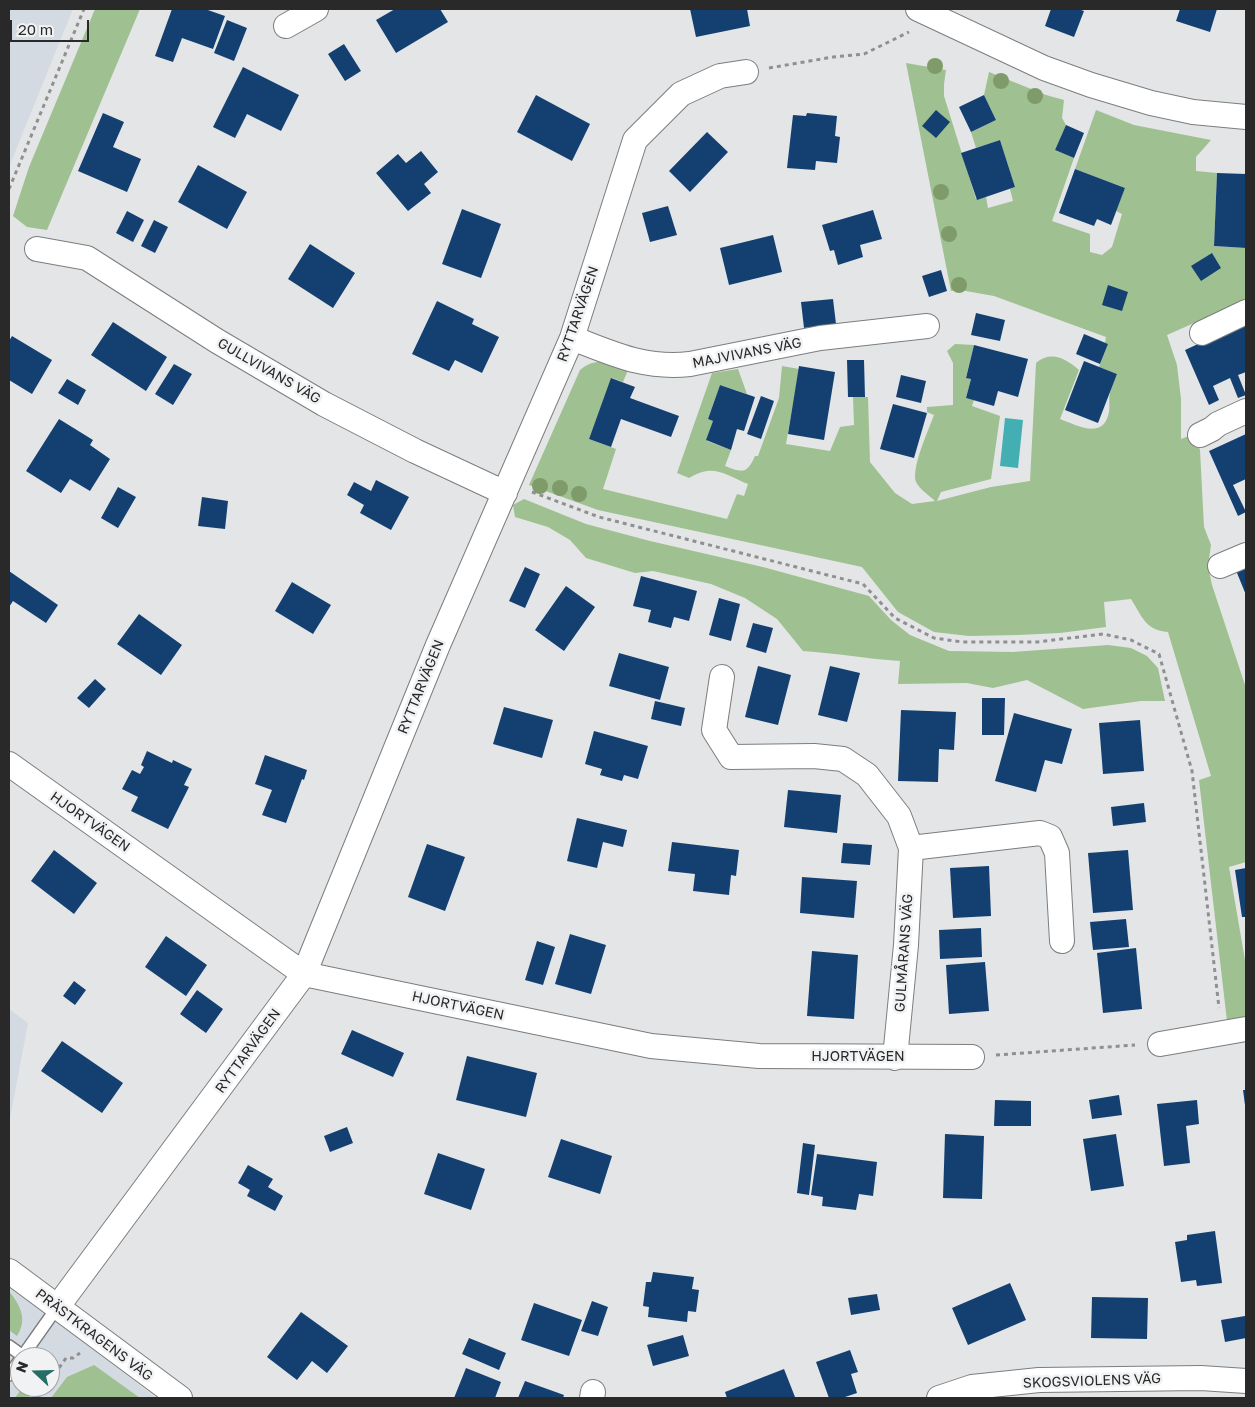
<!DOCTYPE html>
<meta charset="utf-8">
<style>
body{margin:0}
#map{position:relative;width:1255px;height:1407px;overflow:hidden;background:#e4e5e6;font-family:"Golos Text",sans-serif}
canvas{display:block}
.frame{position:absolute;inset:0;border:10px solid #29292a;pointer-events:none}
.north{position:absolute;left:10px;top:1347px;width:50px;height:50px;box-sizing:border-box;background:#f1f2f3;border:1px solid #a1a2a3;border-radius:50%;rotate:291deg;font-size:14px;font-weight:700;line-height:20px;text-align:center;color:#29292a}
.north::after{content:'';display:block;margin:auto;width:18px;height:22px;background:#266e65;clip-path:polygon(50% 0,100% 100%,50% 72%,0 100%)}
.scale{position:absolute;left:10px;top:20px;width:79px;height:22px;box-sizing:border-box;border:2px solid #29292a;border-top:0;padding-left:6px;font-size:15px;line-height:18px;white-space:nowrap;color:#29292a;-webkit-text-stroke:4px #f1f2f3;paint-order:stroke}
</style>
<div id="map">
<canvas width="1255" height="1407"></canvas>
<div class="frame"></div>
<div class="north">N</div>
<div class="scale">20 m</div>
</div>
<script>
const context = document.querySelector('canvas').getContext('2d');
context.lineJoin = 'round';
function fillPath(path, color) { context.fillStyle = color; context.fill(path, 'evenodd'); }
function stroke(path, color, width, dash) { context.strokeStyle = color; context.lineWidth = width; context.lineCap = dash ? 'butt' : 'round'; context.setLineDash(dash || []); context.stroke(path); }
function write(font, color, halo, rows, align = 'center') {
  context.font = font + ' "Golos Text",sans-serif'; context.lineWidth = 5; context.setLineDash([]); context.textBaseline = 'middle'; context.strokeStyle = halo; context.fillStyle = color; for (const [text, x, y, turn = 0] of rows) {
    context.save(); context.translate(x, y); context.rotate((+turn || 0) * Math.PI / 180); context.textAlign = isNaN(turn) ? turn : align; if (halo) context.strokeText(text, 0, 0); context.fillText(text, 0, 0); context.restore();
  }
}
fillPath(new Path2D(`
 M9 9H73L9 167Z
 M9 1009 28 1023 9 1124Z
 M9 1284 156 1398H9ZM20 1357H50V1387H20Z`), '#d4dae1');
fillPath(new Path2D(`
 M95 9H140L47 230 27 227 13 216 29 167Z
 M906 63 946 70 944 84V96L976 199 986 197 988 208 1013 201 1010 189 1015 187 1000 140 976 148 971 132 996 120 984 95 989 72 1046 95 1064 100 1062 118 1066 125 1055 150 1074 158 1052 221 1090 234V252L1102 255 1112 247 1122 214 1116 211 1125 188 1075 169 1096 110 1134 125 1211 140 1196 157V171L1217 173 1214 246 1246 248V300L1167 335 1177 365 1181 399V439L1194 434 1200 450 1204 527 1211 545 1208 566 1212 585 1246 688V862L1229 867 1246 966V1018L1227 1021 1199 780 1211 776 1168 632C1145 630 1142 616 1131 599L1104 602 1106 627 1060 633 1018 635 969 636 934 632 898 612 862 567 598 510 529 485 580 370C596 356 610 363 628 370L623 382 612 378 589 439 616 449 603 489 727 519 737 494 744 496 748 484C724 474 713 463 689 478L677 473 712 373 738 369 747 394 720 385 708 419 713 421 707 441 731 450 725 466C743 473 747 474 755 456H758L779 398 782 366 799 369 786 444 830 451 840 427 854 425 853 397H868L870 462 895 493 912 504 935 501C929 495 920 490 916 482 911 468 929 429 934 415L927 412V407L953 405V363L947 351 955 344 974 345 966 377 971 379 966 398 974 400 972 406 1000 416 991 479 941 492 937 501 991 487 1030 481 1036 363C1051 350 1066 359 1079 370L1060 419C1076 425 1101 439 1108 416 1111 408 1108 400 1110 393 1111 386 1115 380 1117 374L1099 367 1108 344 1105 343 1106 337 994 296 960 290 951 291Z
 M524 499 586 524 650 541 763 567 869 596 891 620 910 635 949 651 1013 652 1108 645 1131 648 1147 656 1158 668 1165 701H1141L1083 709 1027 680 993 688 967 683 898 684 900 661C868 659 836 653 803 651L777 619 745 598 711 584 653 571 635 573 586 558 570 540 548 527 515 517 513 505Z
 M9 1291C20 1305 28 1319 17 1336L9 1330Z
 M94 1365 140 1398H51L67 1377Z
 M23 1387H36L28 1398H15Z`), '#9fc090');
fillPath(new Path2D(`
 M1005 418 1023 420 1018 468 1000 466Z`), '#44afb3');
fillPath(new Path2D(`
 M172 9H205L225 16 213 49 182 38 173 62 155 56Z
 M395 9H440L448 22 396 53 376 20Z
 M690 9H747L750 26 696 37Z
 M1051 9H1078L1084 11 1074 37 1045 26Z
 M1180 9H1217L1210 32 1176 21Z
 M227 20 247 28 234 61 214 53Z
 M344 44 361 71 345 81 328 54Z
 M243 67 299 95 281 131 247 114 235 138 213 127Z
 M536 95 590 124 572 161 517 132Z
 M984 95 996 120 971 132 959 107Z
 M936 110 950 122 936 138 922 126Z
 M103 113 124 122 113 147 141 159 127 192 78 171Z
 M807 113 837 116 835 136 840 137 837 163 816 161 815 170 787 168 793 115 806 116Z
 M1066 125 1084 133 1074 158 1055 150Z
 M707 132 728 152 690 192 669 171Z
 M1000 140 1015 187 977 200 961 153Z
 M421 151 438 172 424 184 431 193 408 211 376 173 398 154 406 163Z
 M198 165 247 192 227 229 178 202Z
 M1075 169 1125 188 1111 225 1097 219 1094 226 1059 213Z
 M1217 173 1246 174V248L1214 246Z
 M668 206 677 235 650 242 642 213Z
 M462 209 501 224 481 278 442 264Z
 M873 210 882 239 860 245 863 257 838 265 834 250 830 251 822 225Z
 M127 211 144 220 133 242 116 233Z
 M154 220 168 227 155 253 141 246Z
 M773 235 782 272 729 285 720 248Z
 M310 244 355 273 333 308 288 279Z
 M1212 253 1221 268 1201 281 1191 266Z
 M941 270 947 291 929 297 922 276Z
 M1108 285 1128 292 1122 311 1102 305Z
 M833 299 836 324 804 328 801 302Z
 M437 301 474 319 472 324 499 337 482 373 455 360 449 371 412 354Z
 M976 313 1005 320 1000 341 971 335Z
 M113 322 167 357 146 391 91 355Z
 M1246 322V372L1238 375 1246 395 1238 398 1230 378 1213 386 1219 400 1209 405 1185 350Z
 M1084 334 1108 344 1100 364 1076 354Z
 M12 336 52 360 32 394 9 380V341Z
 M974 345 1028 359 1018 397 998 391 994 406 966 398 971 379 966 378Z
 M847 360H864L865 397H848Z
 M1084 361 1117 374 1098 423 1065 410Z
 M174 364 192 374 173 405 155 394Z
 M799 366 835 372 824 440 788 434Z
 M901 375 926 381 921 403 896 397Z
 M611 378 635 387 630 398 679 416 671 437 621 419 611 447 589 439Z
 M67 379 86 390 78 405 58 393Z
 M720 385 755 397 744 431 737 429 731 450 706 440 713 421 708 419Z
 M761 396 774 401 761 439 747 434Z
 M893 404 927 413 914 458 880 449Z
 M59 419 93 440 90 445 110 459 90 491 70 479 61 493 26 471Z
 M1246 434V479L1233 485 1246 512 1238 516 1209 451Z
 M376 480 409 497 391 530 360 513 364 505 347 495 354 482 371 491Z
 M118 487 136 497 118 528 101 518Z
 M202 497 228 501 225 529 198 526Z
 M1246 563V595L1235 568Z
 M525 567 540 574 525 608 509 601Z
 M9 571 58 605 46 623 13 601 9 607Z
 M641 576 697 591 689 621 674 617 671 628 648 622 651 610 633 606Z
 M292 582 331 605 313 634 275 611Z
 M566 586 595 607 564 651 535 630Z
 M719 598 740 604 731 641 709 635Z
 M139 614 182 645 161 675 117 644Z
 M753 623 773 628 766 653 746 647Z
 M619 653 669 667 660 700 609 686Z
 M758 666 791 675 778 725 745 717Z
 M830 666 860 673 847 722 818 715Z
 M95 679 106 689 89 708 77 698Z
 M982 698H1005L1004 735H982Z
 M655 701 685 708 681 726 651 719Z
 M504 707 553 720 542 758 493 744Z
 M901 710 956 712 954 750 939 749 938 782 898 781Z
 M1014 713 1072 729 1062 764 1045 760 1036 792 995 781Z
 M1140 720 1144 771 1103 774 1099 723Z
 M594 731 648 746 638 779 624 775 622 781 600 775 602 769 585 764Z
 M147 751 172 763 173 760 192 769 184 785 189 787 168 829 131 811 138 797 122 789 132 770 140 774 144 767 141 765Z
 M265 755 307 770 304 780 302 779 286 823 262 815 272 790 255 784Z
 M788 790 841 795 837 833 784 827Z
 M1144 803 1146 822 1113 826 1111 807Z
 M577 818 627 830 623 847 603 842 597 868 567 861Z
 M672 842 739 850 736 876 731 875 729 895 693 891 695 874 668 871Z
 M843 843 872 845 870 865 841 863Z
 M427 844 465 857 445 911 408 897Z
 M54 850 97 883 74 914 31 881Z
 M1128 850 1133 910 1093 913 1088 853Z
 M989 866 991 916 953 918 950 868Z
 M1246 868V917H1242L1235 870Z
 M802 877 857 881 854 918 800 913Z
 M1126 919 1129 947 1093 950 1090 922Z
 M981 928 982 957 940 959 939 930Z
 M570 934 606 945 591 994 555 984Z
 M166 936 207 965 186 996 145 967Z
 M537 941 555 947 543 985 525 980Z
 M1136 948 1142 1009 1103 1013 1097 953Z
 M812 951 858 955 854 1019 807 1016Z
 M985 962 989 1011 949 1014 946 965Z
 M74 981 86 990 75 1005 63 996Z
 M197 990 223 1009 206 1033 180 1014Z
 M352 1030 404 1053 393 1077 341 1054Z
 M62 1041 123 1083 102 1113 41 1071Z
 M467 1056 537 1073 526 1117 456 1100Z
 M1243 1090H1246V1104L1245 1105Z
 M1119 1095 1122 1115 1092 1119 1089 1100Z
 M995 1100 1031 1101V1126H994Z
 M1197 1100 1199 1124 1186 1126 1190 1163 1164 1166 1157 1104Z
 M347 1127 353 1143 330 1152 324 1136Z
 M945 1134 984 1136 982 1199 943 1198Z
 M1116 1134 1124 1186 1091 1191 1083 1139Z
 M561 1139 612 1156 600 1194 548 1177Z
 M803 1143 815 1145 809 1195 797 1193Z
 M438 1153 485 1169 471 1210 424 1194Z
 M817 1154 877 1162 873 1196 859 1194 856 1210 822 1206 823 1197 811 1195Z
 M248 1165 273 1179 268 1187 283 1196 275 1211 247 1196 250 1190 238 1183Z
 M1215 1231 1222 1283 1197 1286 1196 1280 1181 1282 1175 1242 1187 1240V1235Z
 M653 1272 694 1277 692 1289 699 1290 696 1312 688 1311 687 1322 648 1317 649 1307 643 1306 646 1282H651Z
 M1010 1283 1026 1320 968 1345 952 1308Z
 M877 1294 880 1310 851 1315 848 1298Z
 M1092 1297 1148 1298 1147 1339 1091 1338Z
 M592 1301 608 1307 598 1336 581 1331Z
 M534 1303 582 1320 569 1356 521 1340Z
 M301 1312 348 1346 327 1373 312 1361 297 1380 267 1357Z
 M1245 1316 1246 1338 1225 1342 1221 1320Z
 M683 1335 689 1356 653 1366 647 1345Z
 M469 1338 506 1353 499 1370 462 1354Z
 M850 1350 858 1372 851 1374 857 1393 842 1398H829L816 1362Z
 M466 1368 501 1382 495 1398H454Z
 M784 1369 795 1397 727 1398 725 1392Z
 M525 1381 564 1395 563 1398H518Z`), '#134071');
const service = new Path2D(`
 M9 1346 23 1356
 M22 1357 58 1306
 M9 1375 20 1360`);
const minor = new Path2D(`
 M918 9 1044 68 1091 85 1151 103 1193 112 1246 117
 M286 26 316 9
 M37 249 87 258 217 341 324 404 415 451 505 493
 M1202 333 1246 312
 M572 338C614 354 644 369 690 364L820 338 927 326
 M1200 435 1212 429 1218 424 1246 411
 M1220 566 1246 555
 M722 677 714 730 731 757 814 756 843 759 867 775 899 816 911 848 906 945 895 1058
 M9 764 304 974 651 1046 759 1056 972 1057
 M911 848 1040 833 1050 837 1057 853 1062 941
 M1160 1044 1246 1029
 M9 1271 180 1398
 M58 1306 304 974 438 645 572 338 635 140 681 94 720 76 746 72
 M592 1398 593 1392
 M939 1398 972 1387 1039 1380 1201 1378 1246 1381`);
stroke(service, '#7c7d7e', 14);
stroke(minor, '#7c7d7e', 26);
stroke(new Path2D(`
 M769 68 833 57 864 54 909 32
 M9 189 84 9
 M532 492 599 517 863 584 895 618 934 638 962 642H1037L1103 634 1131 640 1159 654 1192 771 1219 1008
 M996 1055 1135 1045
 M50 1381 66 1358H73L80 1353
 M37 1398 46 1387`), '#8f9091', 3, [4, 4]);
stroke(service, '#fff', 11);
stroke(minor, '#fff', 24);
context.fillStyle = '#7e9b69';
for (const [x, y] of [
 [935,66],
 [1001,81],
 [1035,96],
 [941,192],
 [949,234],
 [959,285],
 [540,486],
 [560,488],
 [579,494]
]) { context.beginPath(); context.arc(x, y, 8, 0, 2 * Math.PI); context.fill(); }
write('14px', '#29292a', '#f1f2f3', [
 ["RYTTARVÄGEN",578,314,-71],
 ["MAJVIVANS VÄG",747,353,-11],
 ["GULLVIVANS VÄG",269,371,30],
 ["RYTTARVÄGEN",421,687,-68],
 ["HJORTVÄGEN",90,822,35],
 ["GULMÅRANS VÄG",904,953,-86],
 ["HJORTVÄGEN",458,1006,12],
 ["RYTTARVÄGEN",248,1051,-54],
 ["HJORTVÄGEN",858,1057],
 ["PRÄSTKRAGENS VÄG",94,1335,37],
 ["SKOGSVIOLENS VÄG",1092,1381,-2]
]);
</script>
